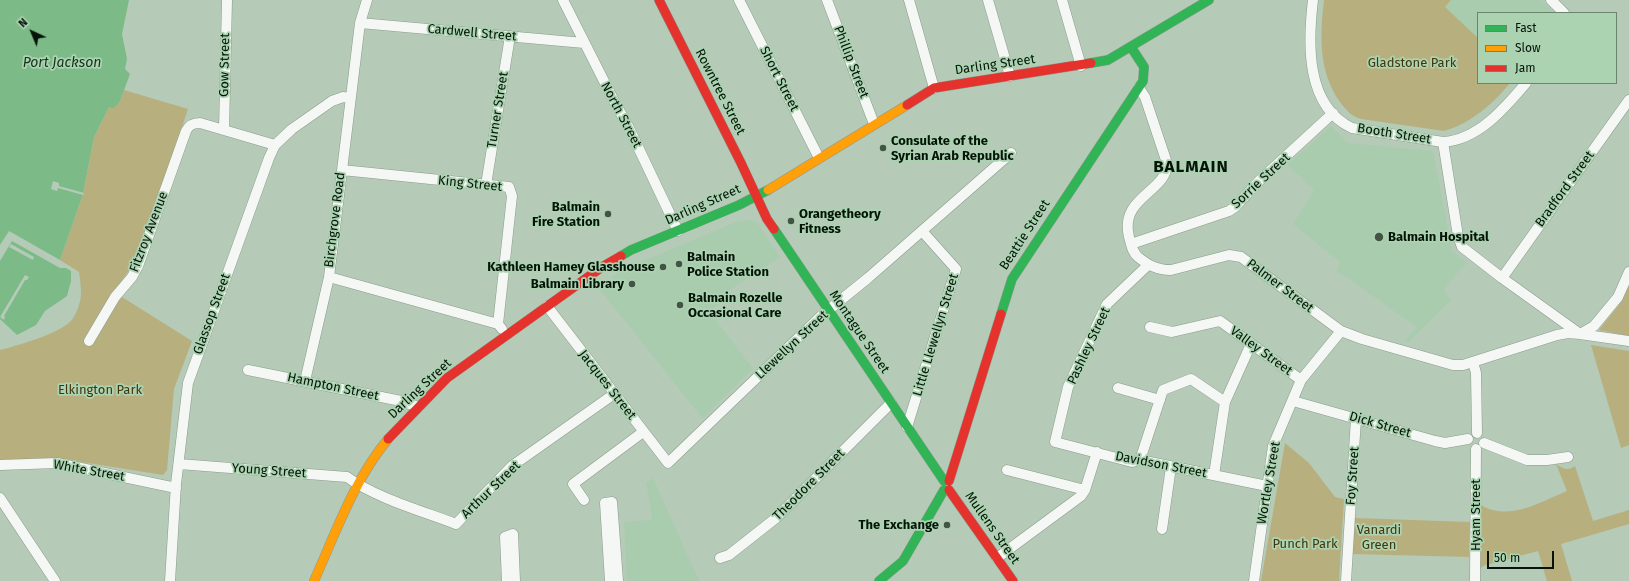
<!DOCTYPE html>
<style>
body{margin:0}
#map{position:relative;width:1629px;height:581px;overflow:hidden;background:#b5cab7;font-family:"Fira Sans",sans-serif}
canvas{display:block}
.legend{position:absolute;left:1477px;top:12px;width:140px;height:72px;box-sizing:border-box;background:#acd3b1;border:1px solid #69866d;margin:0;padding:5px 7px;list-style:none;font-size:12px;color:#051308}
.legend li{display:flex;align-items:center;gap:8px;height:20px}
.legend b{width:20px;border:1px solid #69866d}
.north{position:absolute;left:12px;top:12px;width:40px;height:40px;-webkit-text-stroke:3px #acd3b1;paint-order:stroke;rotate:316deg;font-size:11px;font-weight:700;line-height:16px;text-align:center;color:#051308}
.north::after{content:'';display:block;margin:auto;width:14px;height:18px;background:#051308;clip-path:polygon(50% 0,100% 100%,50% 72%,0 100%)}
.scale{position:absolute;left:1487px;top:551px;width:67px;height:18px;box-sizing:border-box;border:2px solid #051308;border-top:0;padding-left:5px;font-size:12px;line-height:14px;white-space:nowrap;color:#051308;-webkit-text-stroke:3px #acd3b1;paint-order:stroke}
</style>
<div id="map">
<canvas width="1629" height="581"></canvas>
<ul class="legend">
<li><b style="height:5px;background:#30b455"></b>Fast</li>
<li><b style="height:5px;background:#ff9f0a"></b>Slow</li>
<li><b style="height:5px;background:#e5322d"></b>Jam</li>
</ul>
<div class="north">N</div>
<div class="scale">50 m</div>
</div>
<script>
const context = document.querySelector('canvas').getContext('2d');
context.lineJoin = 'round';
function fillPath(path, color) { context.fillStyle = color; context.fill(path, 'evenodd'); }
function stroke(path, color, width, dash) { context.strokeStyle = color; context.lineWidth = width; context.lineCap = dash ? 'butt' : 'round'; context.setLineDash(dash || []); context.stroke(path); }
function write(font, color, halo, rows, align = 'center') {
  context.font = font + ' "Fira Sans",sans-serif'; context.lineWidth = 3.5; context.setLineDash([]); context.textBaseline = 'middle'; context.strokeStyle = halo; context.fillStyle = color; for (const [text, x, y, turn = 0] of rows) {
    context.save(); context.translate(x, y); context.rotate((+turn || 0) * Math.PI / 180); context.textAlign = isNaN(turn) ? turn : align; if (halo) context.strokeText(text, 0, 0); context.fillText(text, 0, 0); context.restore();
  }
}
fillPath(new Path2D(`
 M1451 0H1541L1554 13H1478V38L1444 7Z
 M1331 126 1348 143 1433 151 1452 251 1467 263 1443 289 1451 300 1409 342 1405 340 1417 327 1337 271 1340 262 1293 224 1314 190 1288 165Z
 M752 220 758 224 780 257 716 299 719 304 709 311 753 369 702 418 598 287 622 270 738 221Z
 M653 478 699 581H627L624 522 651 520 652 516 646 483Z`), '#a9ccae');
fillPath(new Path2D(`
 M1324 0H1451L1445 7 1478 38V83H1510C1493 104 1470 124 1444 131L1361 119C1351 116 1346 110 1340 102 1318 71 1320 35 1324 0Z
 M124 90 188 109 140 251 134 263 114 292 192 341 174 389 167 470 163 475 56 458 0 460V350C19 345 55 335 70 322 76 316 81 302 81 294 81 286 80 279 79 272L60 260 83 194 94 137 109 107 120 101Z
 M1629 286V336L1599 330 1622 301Z
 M1591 345 1629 351V445L1621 448Z
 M1285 443 1309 463 1335 497 1344 499 1339 581H1261Z
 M1556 464C1563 469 1568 471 1575 466L1593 521 1629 510V524L1561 544 1572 581H1547L1538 551 1483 566 1480 569 1481 505C1509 522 1540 502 1567 491Z
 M1355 518 1470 522 1469 557 1352 554Z`), '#b7b07e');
fillPath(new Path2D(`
 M0 0H129L122 34 127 59 125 69 130 74 120 101 114 108 109 107 94 137 83 194 60 260 9 231 0 245Z
 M12 241 60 268H66L71 271V281L67 296 45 311 36 325 17 335 0 319V261Z`), '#7cbb87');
fillPath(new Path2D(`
 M53 181 59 183V186L84 193 83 195 58 188 57 191 51 189Z
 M11 244 34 257 33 260 9 247Z
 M25 275 29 277 27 280H25L4 316 5 317 4 320 0 317Z`), '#b5cab7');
const street = new Path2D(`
 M563 0 614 101 629 128 678 231
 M739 0 819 158
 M827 0 874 124
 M909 0 934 88
 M988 0 1010 76
 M1062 0 1081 66
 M1313 0C1308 42 1305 106 1352 128L1443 142 1458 236 1462 247 1502 278 1580 334
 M1551 0 1564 13
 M360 23 584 43
 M1139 88 1145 97 1167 163C1168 192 1119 196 1129 237 1131 244 1132 252 1138 257 1148 265 1157 270 1171 270L1229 255 1241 257 1341 331 1362 339 1453 365H1463L1557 335 1568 333 1580 334 1629 341
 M224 130 227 0
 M1443 142C1478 140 1505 108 1526 83
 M342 170 509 187 512 196 498 324
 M486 185 510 36
 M1131 244 1229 211 1235 207 1259 181 1333 113
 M1148 265 1107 304 1068 387 1055 442 1132 462 1140 460 1267 486
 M329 277 498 324 502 329
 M1502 278 1629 100
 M547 306 668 463 821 316 868 278 1011 153
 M1150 327 1172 332 1220 321 1301 380
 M1580 334 1594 326 1618 297 1629 272
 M89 341 115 297 132 277 138 266 186 131C189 125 193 123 200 123L275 145
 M1473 362 1476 373 1477 433
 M248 370 401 401 418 407
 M305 381 329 277 360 23 367 0
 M1118 388 1160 400
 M1293 401 1435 441 1445 443 1468 439
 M907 427 956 269 922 231
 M1484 443 1527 460H1547L1568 457
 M1140 460 1163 390 1191 379 1225 402
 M179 464 347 477C376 498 422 511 456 524L512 466 614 394
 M0 465 57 463 176 488
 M1007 470 1085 490
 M1214 475 1225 402 1251 344
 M0 498 55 581
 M584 500 573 484 643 432
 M1162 529 1171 467
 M720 558 729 555 776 518 891 403
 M997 558 1081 496 1085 490 1097 452
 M170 581 176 484 188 383 269 158 275 145 292 129 332 101 343 97 350 98
 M507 581 505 537 513 534 515 581
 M610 581 605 503 612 502 618 581
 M1254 581 1273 446 1301 380 1341 331
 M1346 581 1356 418
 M1475 581 1476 449`);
const fast = new Path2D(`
 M1091 63 1108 60 1209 0
 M774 229 944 481
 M621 256 631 250 739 205 768 190
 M1001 314 1012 279 1143 81 1144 67 1131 47
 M879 581 903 561 944 490`);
const slow = new Path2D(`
 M768 190 907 105
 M314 581C336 532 354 480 388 439`);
const jam = new Path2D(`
 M659 0 741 163 767 219 774 229
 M907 105 934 88 1091 63
 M388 439 447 378 602 267 621 256
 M949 481 1001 314
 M949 490 1013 581`);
stroke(street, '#8b9b8d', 11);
stroke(fast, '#8b9b8d', 10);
stroke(slow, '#8b9b8d', 10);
stroke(jam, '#8b9b8d', 10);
stroke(street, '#f4f7f4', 10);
stroke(fast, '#30b455', 9);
stroke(slow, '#ff9f0a', 9);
stroke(jam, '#e5322d', 9);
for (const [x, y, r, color] of [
 [883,148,4,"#435345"],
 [608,214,4,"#435345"],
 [791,221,4,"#435345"],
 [1379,237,5,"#435345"],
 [679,264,4,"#435345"],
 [663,267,4,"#435345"],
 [632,284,4,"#435345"],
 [680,305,4,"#435345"],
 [947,525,4,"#435345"]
]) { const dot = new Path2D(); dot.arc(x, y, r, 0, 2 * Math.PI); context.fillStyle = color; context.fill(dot); stroke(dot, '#acd3b1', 1.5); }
write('13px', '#051308', '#acd3b1', [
 ["Cardwell Street",472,33,5],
 ["Phillip Street",851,62,69],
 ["Gow Street",225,65,-89],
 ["Darling Street",995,65,-8],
 ["Short Street",779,79,63],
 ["Rowntree Street",720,92,63],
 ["Turner Street",498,110,-81],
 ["North Street",621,115,62],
 ["Booth Street",1394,134,9],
 ["Sorrie Street",1261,181,-43],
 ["King Street",470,184,6],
 ["Bradford Street",1565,189,-54],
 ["Darling Street",703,205,-24],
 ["Birchgrove Road",335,220,-83],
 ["Fitzroy Avenue",149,232,-69],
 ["Beattie Street",1025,235,-57],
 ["Palmer Street",1280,286,37],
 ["Glassop Street",212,314,-70],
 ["Montague Street",859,332,56],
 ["Little Llewellyn Street",936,335,-73],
 ["Llewellyn Street",792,345,-43],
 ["Pashley Street",1089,346,-65],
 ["Valley Street",1261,351,36],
 ["Jacques Street",607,385,52],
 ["Hampton Street",333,387,12],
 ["Darling Street",420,389,-43],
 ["Dick Street",1380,425,16],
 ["Davidson Street",1161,465,11],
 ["White Street",89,471,10],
 ["Young Street",269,471,4],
 ["Foy Street",1353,476,-86],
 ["Wortley Street",1269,483,-80],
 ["Theodore Street",809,485,-45],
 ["Arthur Street",491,490,-44],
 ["Hyam Street",1476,515,-90],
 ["Mullens Street",992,528,55]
]);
write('13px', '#443509', '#acd3b1', [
 ["Gladstone Park",1412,63],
 ["Elkington Park",100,390],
 ["Vanardi",1379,530],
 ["Green",1379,545],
 ["Punch Park",1305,544]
]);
write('bold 13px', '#051308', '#acd3b1', [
 ["Consulate of the",891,141],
 ["Syrian Arab Republic",891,156],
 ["Balmain",600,207,"right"],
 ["Fire Station",600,222,"right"],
 ["Orangetheory",799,214],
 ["Fitness",799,229],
 ["Balmain Hospital",1388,237],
 ["Balmain",687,257],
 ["Police Station",687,272],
 ["Kathleen Hamey Glasshouse",655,267,"right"],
 ["Balmain Library",624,284,"right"],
 ["Balmain Rozelle",688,298],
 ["Occasional Care",688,313],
 ["The Exchange",939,525,"right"]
], 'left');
write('italic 14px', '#113319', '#acd3b1', [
 ["Port Jackson",62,63]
]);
context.letterSpacing = '1px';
write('bold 17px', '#051308', '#acd3b1', [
 ["BALMAIN",1191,167]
]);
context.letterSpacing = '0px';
</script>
